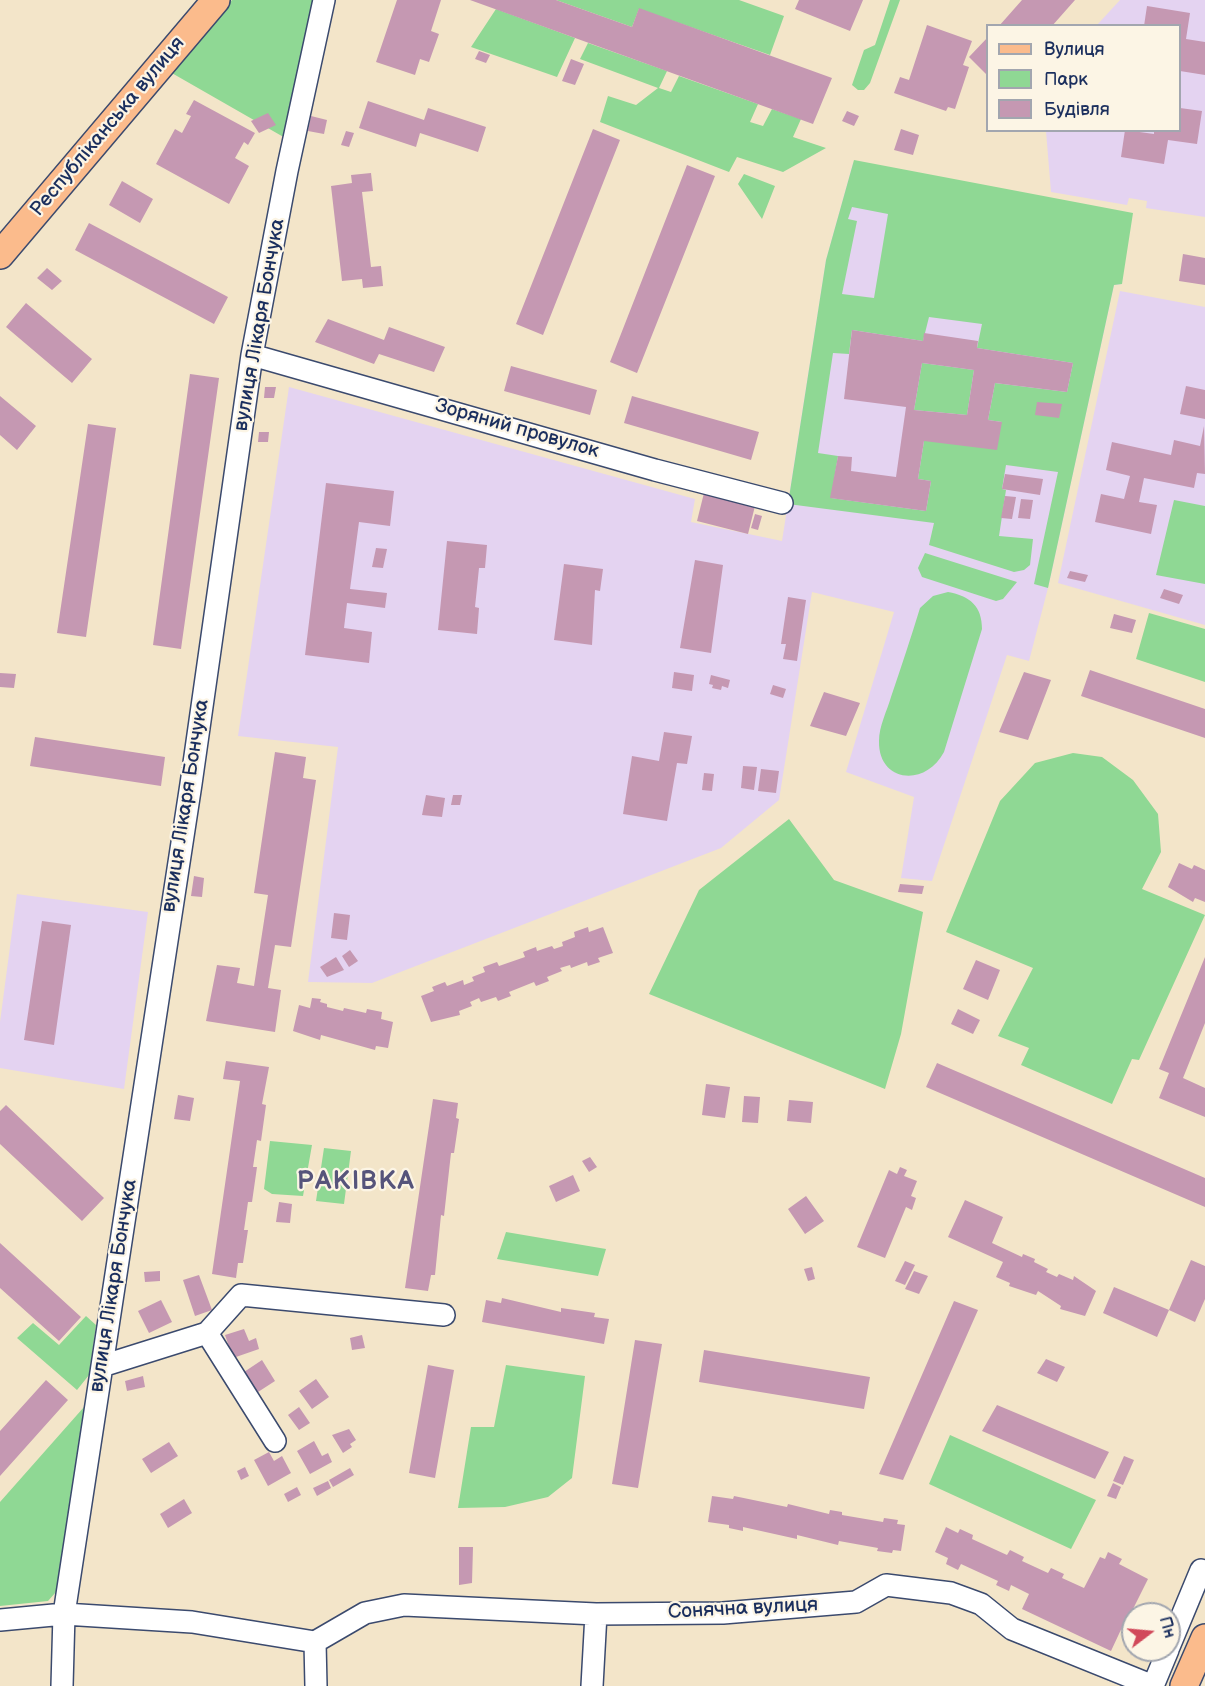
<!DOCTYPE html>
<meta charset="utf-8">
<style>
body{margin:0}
#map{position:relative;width:1205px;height:1686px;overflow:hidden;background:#f3e5c9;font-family:"Balsamiq Sans",sans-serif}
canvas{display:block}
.legend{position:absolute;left:986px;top:24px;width:195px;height:108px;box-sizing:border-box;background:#fcf5e5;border:2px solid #a2a6af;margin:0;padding:8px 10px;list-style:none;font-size:18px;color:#1b2f5e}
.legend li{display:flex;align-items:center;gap:12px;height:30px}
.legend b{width:30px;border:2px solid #a2a6af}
.north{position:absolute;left:1121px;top:1602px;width:60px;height:60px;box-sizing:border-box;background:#fcf5e5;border:2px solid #a2a6af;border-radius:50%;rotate:74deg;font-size:16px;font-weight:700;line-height:24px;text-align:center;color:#1b2f5e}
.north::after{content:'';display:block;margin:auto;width:21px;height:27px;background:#d1495b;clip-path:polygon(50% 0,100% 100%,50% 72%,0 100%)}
</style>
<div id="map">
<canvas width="1205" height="1686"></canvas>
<ul class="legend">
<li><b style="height:8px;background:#fbbb8c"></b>Вулиця</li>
<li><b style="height:16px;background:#8fd894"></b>Парк</li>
<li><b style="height:16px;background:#c598b2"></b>Будівля</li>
</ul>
<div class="north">Пн</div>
</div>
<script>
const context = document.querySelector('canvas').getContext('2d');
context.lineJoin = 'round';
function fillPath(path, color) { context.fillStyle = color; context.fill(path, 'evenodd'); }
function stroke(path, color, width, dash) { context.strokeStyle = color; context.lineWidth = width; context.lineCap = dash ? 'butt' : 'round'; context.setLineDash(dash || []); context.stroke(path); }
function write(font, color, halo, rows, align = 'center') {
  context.font = font + ' "Balsamiq Sans",sans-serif'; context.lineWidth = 4.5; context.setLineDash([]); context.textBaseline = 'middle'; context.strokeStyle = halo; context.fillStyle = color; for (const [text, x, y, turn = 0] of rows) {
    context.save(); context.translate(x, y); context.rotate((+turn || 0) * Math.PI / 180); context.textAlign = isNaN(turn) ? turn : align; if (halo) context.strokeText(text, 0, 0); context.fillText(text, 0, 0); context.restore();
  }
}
fillPath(new Path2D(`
 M1120 0H1205V217L1146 208 1147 201 1129 198 1127 205 1051 192 1046 131 1180 130V26L1097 25Z
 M853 163 1122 284 1114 285 1048 588 1029 661 1007 655 932 881 901 878 914 797 846 772 894 612 812 592 779 800 721 848 372 983 308 982 338 747 238 736 289 387 695 499 691 522 782 541 826 260Z
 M1120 291 1205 307V625L1058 583Z
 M17 894 148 912 124 1089 0 1068V1022Z`), '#e4d3f1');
fillPath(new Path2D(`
 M232 0H317L287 139 170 72Z
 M556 0H739L784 16 770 55 639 9 632 27Z
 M890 0H900L870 83 864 90H858L852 85 864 50 875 45Z
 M496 9 575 38 557 77 471 47Z
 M588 43 667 71 659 88 671 92 679 76 758 104 750 122 763 126 772 109 801 119 793 137 826 148 783 172 737 157 729 172 600 122 608 96 636 105 658 88 580 59Z
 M854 160 1133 213 1122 284 1114 285 1048 588 1034 584 1058 472 1006 465 1002 489 1006 490 999 536 1033 539 1030 565 1024 570 1014 572 929 545 934 523 788 504 826 260ZM852 207 888 214 874 298 842 294 857 221 848 219ZM929 317 982 324 977 348 1073 363 1067 392 995 383 988 420 1002 422 924 441 918 479 931 481 926 511 831 498 838 456 818 453 833 353 849 354 852 330 923 341Z
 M744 174 775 186 762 219 738 184Z
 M922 363 974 370 967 415 914 410Z
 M1174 500 1205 506V584L1156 575Z
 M925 553 1017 582 1003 599 996 601 922 577 918 568Z
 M948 592C970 596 982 606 982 629L944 752C925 788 878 782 879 741 879 726 887 711 891 697 901 667 911 638 920 608L933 596Z
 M1149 613 1205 629V682L1136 659Z
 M1073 753 1102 757 1133 780 1158 814 1161 852 1142 889 1205 915 1139 1060 1132 1059 1112 1104 1021 1065 1029 1048 998 1036 1033 968 946 932 1000 801 1035 763Z
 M789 819 834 880 923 912 901 1034 885 1089 649 994 699 890Z
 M270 1141 312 1145 303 1196 272 1194 264 1189Z
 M324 1148 351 1151 344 1204 316 1201Z
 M506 1232 606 1249 598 1276 497 1259Z
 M86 1316 96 1325 89 1375 77 1390 17 1338 33 1323 59 1345Z
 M506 1365 585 1376 572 1478 548 1497 505 1507 458 1508 471 1427H494Z
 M84 1407 56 1592 48 1601 0 1606V1502Z
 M950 1435 1096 1500 1071 1549 929 1484Z`), '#8fd894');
fillPath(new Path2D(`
 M397 0H441L431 31 439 34 429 62 420 59 415 75 376 62Z
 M470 0H556L632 27 639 8 832 78 813 124Z
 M799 0H863L850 31 795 9Z
 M1022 0H1075L1052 26H999Z
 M1147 6 1190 13 1186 39 1205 42V75L1180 71V26H1144Z
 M927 25 972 41 963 65 969 67 955 109 948 107 946 111 894 93 900 77 909 80Z
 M988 37V76L969 57Z
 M479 51 490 55 486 63 475 59Z
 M571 59 584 64 575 85 562 81Z
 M194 100 255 133 248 145 244 142 235 158 249 166 229 204 156 164 175 129 182 133 191 116 186 114Z
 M368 101 424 120 428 108 486 127 478 152 420 133 416 147 359 128Z
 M1180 108 1202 111 1197 144 1168 140 1164 164 1121 157 1125 130 1154 134V130H1180Z
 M847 111 859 116 854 126 842 121Z
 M268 113 276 125 259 133 251 121Z
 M311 116 327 120 324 134 308 131Z
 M593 129 620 140 543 335 516 324Z
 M901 129 919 135 913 155 894 150Z
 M346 131 354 133 349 147 341 145Z
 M687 165 715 176 637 373 610 362Z
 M371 173 373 191 362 192 371 267 381 266 383 286 363 288 362 279 342 281 331 186 352 183 351 175Z
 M122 181 153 199 140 223 109 205Z
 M89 223 228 297 214 324 75 250Z
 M1183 254 1205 258V285L1179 281Z
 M47 268 62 281 52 290 37 278Z
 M26 303 92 359 72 383 6 327Z
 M328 319 384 340 389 327 445 347 434 372 379 354 374 364 315 342Z
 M852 330 923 341 924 333 978 341 977 348 1073 363 1067 392 995 383 988 420 1002 422 997 450 924 441 918 479 931 481 926 511 830 498 838 456 852 457 851 471 896 477 906 407 844 399ZM922 363 974 370 967 415 914 410Z
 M511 366 597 390 590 415 504 391Z
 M190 374 219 378 181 649 153 645Z
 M1186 386 1205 390V419L1180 414Z
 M265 387H276L274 398H264Z
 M0 396 36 426 17 450 0 435Z
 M632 396 759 432 751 460 624 423Z
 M1037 402 1062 404 1059 418 1035 415Z
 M88 424 116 428 86 637 57 633Z
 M1204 426 1205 474 1197 473 1194 488 1144 478 1139 502 1157 505 1151 534 1095 522 1101 494 1124 499 1130 476 1106 470 1112 442 1171 455 1174 440 1200 446Z
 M259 432H269L268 442H258Z
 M1005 474 1043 479 1040 495 1002 489Z
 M326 483 394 491 390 526 359 522 350 589 387 593 385 608 347 603 344 628 372 632 369 663 305 655Z
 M704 493 755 506 748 534 697 521Z
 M1005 496 1016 497 1012 519 1001 518Z
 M1021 499 1033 500 1030 519 1018 518Z
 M755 514 762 516 758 530 751 528Z
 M447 541 487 545 485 568H479L475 607 479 608 477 634 438 630Z
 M376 548 387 549 383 568 372 567Z
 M695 560 723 565 711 653 680 648Z
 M564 564 603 569 600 591 595 590 592 645 554 640Z
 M1070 571 1088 575 1085 582 1067 578Z
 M1164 589 1183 595 1179 604 1160 598Z
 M788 597 806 600 797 661 783 659 786 644H781Z
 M1114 614 1136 620 1132 633 1110 628Z
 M1090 670 1205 709V738L1081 696Z
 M674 672 694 675 692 691 672 688Z
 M1024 672 1051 680 1028 740 999 732Z
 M0 673 16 674 14 688 0 687Z
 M711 675 730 680 728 688 722 686 721 690 712 688 713 685 709 684Z
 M773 685 786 689 783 698 770 694Z
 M824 692 860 703 846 736 810 726Z
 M664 732 692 736 687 764 677 763 667 821 623 814 632 756 659 761Z
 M35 737 165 757 161 786 30 766Z
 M275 752 306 757 303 778 316 780 291 947 275 945 268 988 281 990 275 1032 206 1021 217 965 240 968 237 983 254 986 268 895 254 893Z
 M743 766 757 767 754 790 741 788Z
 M761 769 779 771 776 793 758 791Z
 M704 773 714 774 712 791 702 790Z
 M426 795 445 798 442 817 422 815Z
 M453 795H462L460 805H451Z
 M1179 863 1192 869 1194 865 1205 870V902L1195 898 1193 902 1168 887Z
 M194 876 204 878 202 897 191 896Z
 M900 884 924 886 922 894 898 892Z
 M334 913 350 915 347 940 331 938Z
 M42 921 71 925 54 1045 24 1040Z
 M588 927 589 932 603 927 613 953 598 958 600 962 588 966 587 962 571 968 570 965 560 968 562 971 547 977 549 981 536 986 534 982 509 992 511 996 498 1001 496 997 481 1002 479 998 470 1002 472 1006 459 1011 460 1015 431 1022 421 996 434 991 432 987 445 982 447 986 463 980 464 985 474 981 472 977 485 972 483 967 497 962 499 966 525 957 523 952 536 947 537 951 552 946 554 949 563 946 562 942 575 937 574 932Z
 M350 950 358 961 349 967 342 956Z
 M336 957 344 970 327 977 320 967Z
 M1205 957V1023L1183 1078 1205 1088V1117L1159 1098 1169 1073 1159 1069Z
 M976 960 1000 970 988 1000 963 989Z
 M312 998 321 999 320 1002 327 1004V1007L343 1011 344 1008 366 1013 367 1009 382 1012 381 1019 393 1022 388 1048 376 1046 375 1050 321 1035 320 1040 293 1031 299 1005 310 1008Z
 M958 1009 980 1020 973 1034 951 1024Z
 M226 1061 269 1067 262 1104 266 1105 261 1141 257 1140 253 1167H257L252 1202H248L244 1230H248L243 1263H238L236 1278 212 1274 240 1081 223 1079Z
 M937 1063 1205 1178V1207L926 1087Z
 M706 1084 730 1087 725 1118 702 1115Z
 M178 1095 194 1098 190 1121 174 1119Z
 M744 1096 760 1097 758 1123 742 1122Z
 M433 1099 458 1103 456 1118 459 1119 454 1153H451L444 1216 441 1215 435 1275H431L428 1291 405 1288Z
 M789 1100 813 1102 811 1123 787 1121Z
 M6 1105 104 1198 82 1221 0 1144V1111Z
 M590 1157 597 1167 589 1172 582 1161Z
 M900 1167 907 1170 904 1176 917 1181 911 1196 916 1198 912 1210 906 1207 885 1258 857 1247 889 1170 897 1174Z
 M573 1175 580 1191 556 1202 549 1186Z
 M806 1196 824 1221 805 1234 788 1209Z
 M965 1200 1003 1217 992 1243 1022 1257 1023 1254 1035 1259 1034 1262 1048 1269 1046 1272 1057 1277 1059 1274 1073 1280 1074 1276 1096 1291 1085 1316 1060 1309 1061 1306 1038 1291 1036 1295 1009 1286 1010 1283 996 1277 1003 1262 948 1237Z
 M279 1202 292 1204 290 1223 276 1222Z
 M0 1243 81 1317 59 1341 0 1288Z
 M1191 1260 1205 1266V1299L1195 1322 1169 1310Z
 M905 1261 915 1265 905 1285 895 1281Z
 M812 1267 815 1279 808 1281 804 1269Z
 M160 1271V1281L145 1282 144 1272Z
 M914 1271 928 1276 919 1294 905 1289Z
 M199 1275 212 1310 195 1316 183 1280Z
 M1114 1287 1169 1310 1157 1337 1103 1313Z
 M502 1298 561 1312V1308L595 1313 594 1317 609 1319 604 1344 482 1322 486 1300 501 1303Z
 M161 1300 172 1322 149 1333 138 1311Z
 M954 1301 978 1310 903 1480 879 1474Z
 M244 1329 249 1341 256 1338 259 1349 233 1358 225 1335Z
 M362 1335 365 1348 352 1350 350 1338Z
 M635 1340 662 1344 638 1488 612 1484Z
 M704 1350 870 1377 864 1409 699 1382Z
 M1046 1359 1065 1367 1057 1382 1037 1373Z
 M262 1360 275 1381 258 1392 244 1372Z
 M428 1365 454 1370 435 1478 409 1473Z
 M143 1376 145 1387 127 1391 125 1381Z
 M316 1379 329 1397 312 1409 299 1391Z
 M46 1380 68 1400 0 1476V1431Z
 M997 1405 1109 1452 1095 1479 982 1431Z
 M299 1407 310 1423 299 1430 288 1415Z
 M349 1429 356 1440 350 1444 352 1447 343 1453 332 1435Z
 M314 1441 322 1456 328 1453 332 1462 310 1474 297 1451Z
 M169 1442 178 1456 151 1473 142 1459Z
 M269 1452 274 1461 282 1456 291 1473 268 1486 254 1460Z
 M1124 1456 1134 1460 1123 1485 1113 1481Z
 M245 1467 249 1476 241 1480 237 1471Z
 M350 1468 354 1475 333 1487 329 1480Z
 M328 1481 331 1488 317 1496 313 1488Z
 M1113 1483 1121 1487 1116 1499 1107 1496Z
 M297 1487 301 1495 288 1502 284 1494Z
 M712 1496 733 1499 734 1496 787 1507 788 1504 829 1514 830 1510 842 1512V1515L883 1522 884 1518 898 1520 897 1524 905 1525 901 1551 893 1550 892 1553 877 1551 878 1548 839 1541 838 1545 797 1535V1539L743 1527V1531L729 1528V1525L708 1522Z
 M184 1499 192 1513 168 1528 160 1514Z
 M946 1527 958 1533 960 1529 973 1535 972 1539 1007 1555 1010 1550 1024 1557 1022 1561 1048 1573 1051 1568 1064 1574 1062 1578 1084 1588 1100 1557 1105 1559 1108 1552 1122 1559 1119 1564 1148 1579 1133 1609 1135 1611 1130 1623 1125 1621 1111 1651 1022 1609 1029 1594 1011 1585 1009 1591 996 1585 998 1581 961 1564 958 1570 946 1564 948 1558 935 1552Z
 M459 1547H473L472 1583 459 1585Z`), '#c598b2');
const minor = new Path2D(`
 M252 355 655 470 782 503
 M207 1333 275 1441
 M102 1366 207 1333 241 1295 444 1315
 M0 1620 64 1614 192 1622 315 1642
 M315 1642 365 1613 404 1605 596 1614 723 1613 856 1602 886 1585 951 1593 981 1604 1012 1629 1153 1686
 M315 1642 316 1686
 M1169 1647 1201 1570 1205 1572
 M62 1686 64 1614 191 784 252 355 287 171 324 0
 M592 1686 596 1614
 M1153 1686 1168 1650`);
const major = new Path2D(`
 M0 255 216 0
 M1184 1686 1205 1638`);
stroke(minor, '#3b4a6e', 24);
stroke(major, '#3b4a6e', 30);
stroke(minor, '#fff', 21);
stroke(major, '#fbbb8c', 27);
write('20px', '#1b2f5e', '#fcf5e5', [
 ["Республіканська вулиця",108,127,-50],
 ["вулиця Лікаря Бончука",260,325,-80],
 ["Зоряний провулок",517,429,16],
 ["вулиця Лікаря Бончука",186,806,-81],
 ["вулиця Лікаря Бончука",114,1286,-81],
 ["Сонячна вулиця",743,1609,-3]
]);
context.letterSpacing = '1.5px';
write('bold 26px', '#56547b', '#fcf5e5', [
 ["РАКІВКА",356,1182]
]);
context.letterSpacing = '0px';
</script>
